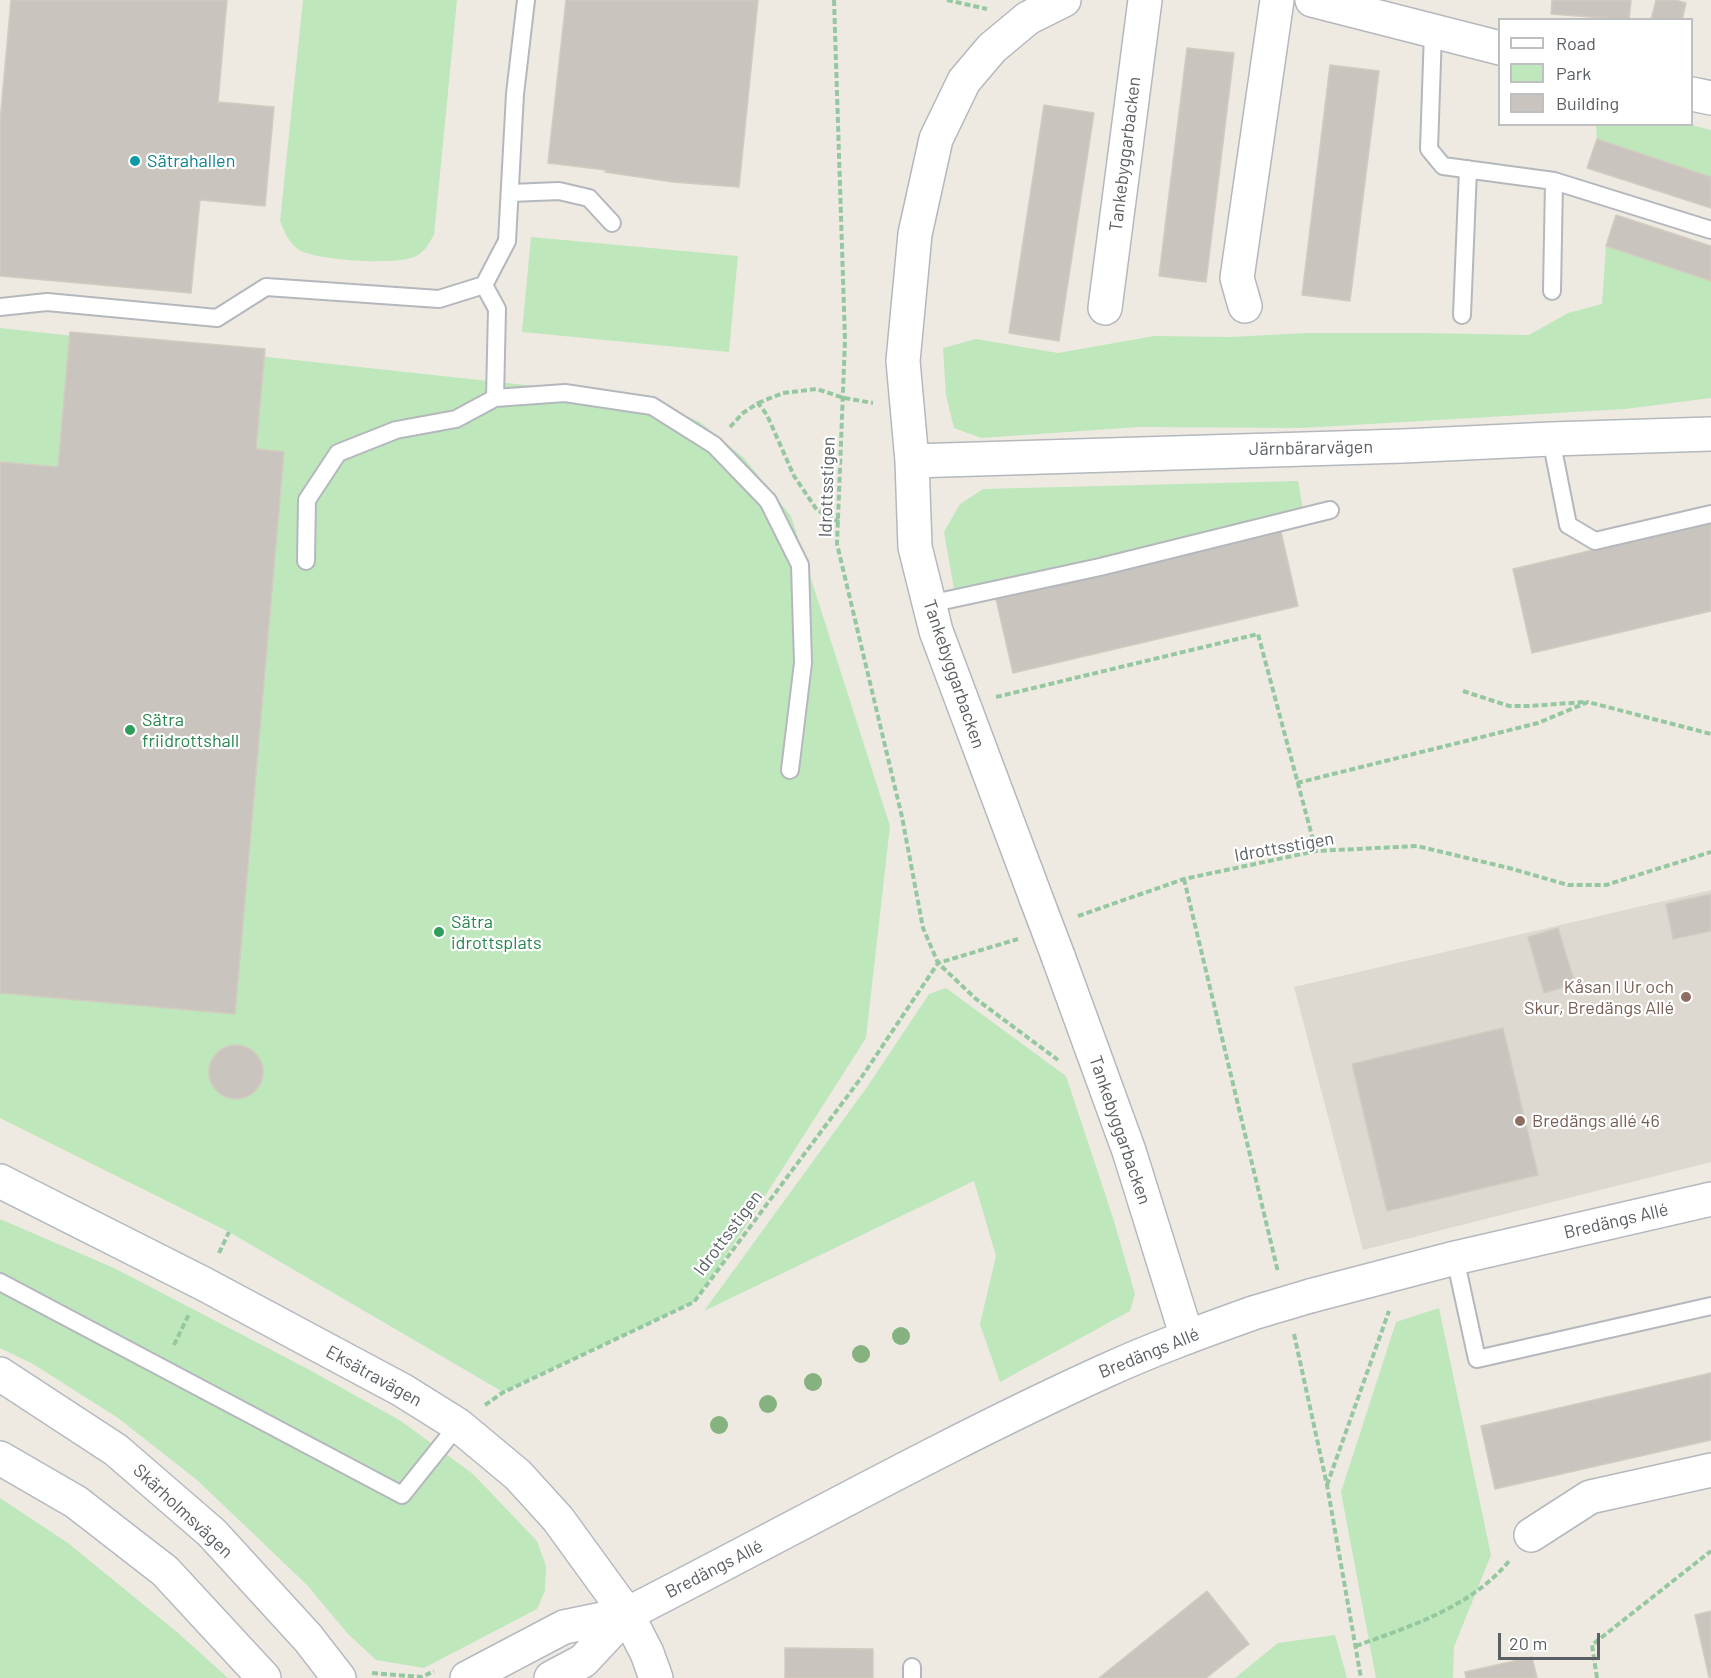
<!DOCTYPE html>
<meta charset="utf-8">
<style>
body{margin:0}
#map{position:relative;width:1711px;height:1678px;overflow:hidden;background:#eeeae1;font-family:Barlow,sans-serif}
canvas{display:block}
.legend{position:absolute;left:1498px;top:18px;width:195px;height:108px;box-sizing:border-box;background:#fff;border:2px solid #bdbfc1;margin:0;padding:8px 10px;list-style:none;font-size:18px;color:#5a5f63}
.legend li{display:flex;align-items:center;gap:12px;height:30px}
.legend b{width:30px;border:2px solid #bdbfc1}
.scale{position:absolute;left:1498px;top:1633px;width:102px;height:27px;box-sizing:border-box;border:3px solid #5a5f63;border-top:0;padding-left:8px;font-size:18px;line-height:21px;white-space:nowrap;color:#5a5f63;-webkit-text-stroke:4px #fff;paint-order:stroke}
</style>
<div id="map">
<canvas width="1711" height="1678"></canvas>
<ul class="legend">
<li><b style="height:8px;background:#fff"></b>Road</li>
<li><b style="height:16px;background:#bfe7bc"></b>Park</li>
<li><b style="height:16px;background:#c9c5be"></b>Building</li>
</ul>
<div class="scale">20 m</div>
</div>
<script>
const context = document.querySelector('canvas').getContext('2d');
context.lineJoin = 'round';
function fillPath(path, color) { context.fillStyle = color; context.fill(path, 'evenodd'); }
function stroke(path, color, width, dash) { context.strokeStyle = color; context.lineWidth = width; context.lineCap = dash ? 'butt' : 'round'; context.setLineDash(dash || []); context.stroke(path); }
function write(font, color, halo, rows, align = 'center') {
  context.font = font + ' Barlow,sans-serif'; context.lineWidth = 4.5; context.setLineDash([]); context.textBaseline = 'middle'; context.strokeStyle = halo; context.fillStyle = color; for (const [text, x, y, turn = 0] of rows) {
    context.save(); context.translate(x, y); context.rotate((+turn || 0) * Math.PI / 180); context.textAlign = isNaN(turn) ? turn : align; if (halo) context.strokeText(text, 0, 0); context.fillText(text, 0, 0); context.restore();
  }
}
fillPath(new Path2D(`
 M1711 890V1162L1363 1250 1294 987Z`), '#ded9d0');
fillPath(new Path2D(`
 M303 0H457L434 235C429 243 425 252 416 256 399 266 319 260 301 251 289 244 285 233 280 221Z
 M1687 124 1711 130V177L1597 139 1596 125Z
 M531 237 738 256 729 352 522 332Z
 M1606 246 1711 281V398L1625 409 1302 428 1139 427 981 438 954 428 946 395 943 348 976 339 1058 353 1154 336 1231 337 1306 333H1426L1529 335 1568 313 1602 304Z
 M0 328 645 398 700 422 744 458 791 516 890 826 866 1038 744 1229 694 1302 503 1392 229 1232 0 1118Z
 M1298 481 1304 515 955 595 944 532 960 504 983 489Z
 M946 988 1066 1076 1114 1221 1135 1294 1130 1311 1000 1382 980 1324 996 1256 974 1181 704 1311 867 1087 929 994Z
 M0 1219 114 1268 306 1368 401 1421 473 1474 537 1541 546 1566 545 1591 537 1609 424 1668 376 1660 348 1634 307 1585 197 1480 118 1418 33 1364 0 1348Z
 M1439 1308 1491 1555 1454 1647 1453 1678H1376L1341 1492 1396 1322Z
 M0 1498 68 1543 177 1632 228 1678H0Z
 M1335 1635 1347 1678H1235L1278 1643Z`), '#bfe7bc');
const building = new Path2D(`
 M11 0H227L218 102 274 107 265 206 200 200 191 293 0 276V122Z
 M566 0H758L739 187 673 182 605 172 606 170 548 163Z
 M1552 0H1631L1629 20 1551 14Z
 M1656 0H1675L1686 3 1682 20H1651Z
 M1187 48 1234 53 1206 282 1159 276Z
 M1330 65 1379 71 1350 301 1302 295Z
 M1044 105 1094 113 1059 341 1009 333Z
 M1597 139 1711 177V208L1587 168Z
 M1616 215 1711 246V281L1606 246Z
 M70 332 265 349 256 449 284 452 235 1014 0 993V462L58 467Z
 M1711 522V611L1532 653 1513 569Z
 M1281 532 1298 606 1013 673 996 599Z
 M1711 894V931L1673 939 1666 904Z
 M1558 928 1575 984 1544 993 1528 937Z
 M1503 1028 1538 1175 1387 1211 1352 1064Z
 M209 1072a27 27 0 1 1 54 0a27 27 0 1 1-54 0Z
 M1711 1373V1440L1495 1489 1481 1426Z
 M1207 1591 1249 1644 1206 1678H1099Z
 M1711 1611V1677H1709L1695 1615Z
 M785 1648 873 1649V1678H785Z
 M1532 1657 1537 1678H1466L1465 1672Z`);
fillPath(building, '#c9c5be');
stroke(building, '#d2cbbf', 1.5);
const lane = new Path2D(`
 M1433 32 1429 149 1443 166 1554 181 1711 230
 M511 193 559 191 589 198 612 223
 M1552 291 1554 181
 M0 307 47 302 217 318 266 287 439 299 484 285 507 241 515 94 526 0
 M1462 315 1468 169
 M495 398 565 393 652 406 714 445 768 501 800 565 803 663 790 770
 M1551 439 1568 525 1595 541 1711 514
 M306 561 307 500 338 453 396 430 456 419 495 398 497 309 484 285
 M929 604 1100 567 1330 510
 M1455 1258 1477 1359 1711 1306
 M0 1282 402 1495 458 1425
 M912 1667V1678`);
const street = new Path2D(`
 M1312 0 1500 48
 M1692 94 1711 98
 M1245 306 1237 278 1277 0
 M1105 308 1145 0
 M912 461 1403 446 1551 439 1711 434
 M1036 898 936 631 915 547 912 461 903 361 915 234 936 139 964 81 992 48 1028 18 1064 0
 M1058 956 1129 1151 1187 1337
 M1531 1535 1590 1497 1711 1470`);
const secondary = new Path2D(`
 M0 1181 204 1284 402 1390 458 1425 518 1475 558 1519 627 1614 647 1653 656 1678
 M1310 1296 1455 1258 1711 1199
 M0 1374 116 1450 212 1533 308 1638 339 1678
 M0 1458 76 1502 165 1571 264 1678
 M467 1678 564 1627 627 1614C786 1533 942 1445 1105 1371 1153 1349 1203 1331 1253 1313
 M551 1678 583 1661 627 1614`);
stroke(lane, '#b4b8bd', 20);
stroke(street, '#b4b8bd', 36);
stroke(secondary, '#b5b9bf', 36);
stroke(new Path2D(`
 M834 0 845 340 837 544 902 817 923 928 938 963 976 999 1058 1060
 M947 0 987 9
 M758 403 783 393 817 389 844 398 873 403
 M730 427 743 413 758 403 767 415 794 476 817 510 839 522
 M1463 691 1509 706H1530L1584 702
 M996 697 1258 634 1316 851
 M1297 783 1538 723 1588 702 1711 734
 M1184 879 1278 1272
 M1078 916 1184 879 1316 851 1417 846 1509 868 1568 885H1606L1711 852
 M219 1253 229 1232
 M1294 1334 1327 1485 1361 1678
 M174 1345 189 1314
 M485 1405 502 1393 694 1302 861 1078 938 963 1018 939
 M1327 1485 1389 1311
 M1356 1646C1411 1626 1472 1607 1510 1560
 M372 1673 422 1677 434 1671
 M1597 1678 1592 1645 1711 1551`), '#95c8a1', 4, [6, 3]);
stroke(lane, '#fff', 16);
stroke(street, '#fff', 33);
stroke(secondary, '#fff', 33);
const streetBridge = new Path2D(`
 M1036 898 1058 956`);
const secondaryBridge = new Path2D(`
 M1253 1313 1310 1296`);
stroke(streetBridge, '#b4b8bd', 36, []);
stroke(secondaryBridge, '#b5b9bf', 36, []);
stroke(streetBridge, '#fff', 33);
stroke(secondaryBridge, '#fff', 33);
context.fillStyle = '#86b280';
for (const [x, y] of [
 [901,1336],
 [861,1354],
 [813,1382],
 [768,1404],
 [719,1425]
]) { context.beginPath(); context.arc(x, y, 9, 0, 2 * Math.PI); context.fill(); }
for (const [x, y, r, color] of [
 [135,161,6,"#0f9aa8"],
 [130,730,6,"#2e9e5b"],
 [439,932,6,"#2e9e5b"],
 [1686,997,6,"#8d6e63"],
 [1520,1121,6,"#8d6e63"]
]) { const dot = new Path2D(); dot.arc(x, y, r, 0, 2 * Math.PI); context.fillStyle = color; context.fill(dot); stroke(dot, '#fff', 2); }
write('18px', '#5a5f63', '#fff', [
 ["Tankebyggarbacken",1125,154,-83],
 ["Järnbärarvägen",1311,448,-1],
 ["Idrottsstigen",827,487,-88],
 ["Tankebyggarbacken",954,674,71],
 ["Idrottsstigen",1284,847,-10],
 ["Tankebyggarbacken",1120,1130,71],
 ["Bredängs Allé",1616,1221,-13],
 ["Idrottsstigen",728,1233,-53],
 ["Bredängs Allé",1149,1353,-22],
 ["Eksätravägen",374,1376,29],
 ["Skärholmsvägen",183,1511,43],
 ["Bredängs Allé",714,1569,-27]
]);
write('18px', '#0d838f', '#fff', [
 ["Sätrahallen",147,161]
], 'left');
write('18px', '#27864d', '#fff', [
 ["Sätra",142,720],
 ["friidrottshall",142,741],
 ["Sätra",451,922],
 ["idrottsplats",451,943]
], 'left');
write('18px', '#785e54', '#fff', [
 ["Kåsan I Ur och",1674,987],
 ["Skur, Bredängs Allé",1674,1008],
 ["Bredängs allé 46",1532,1121,"left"]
], 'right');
</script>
